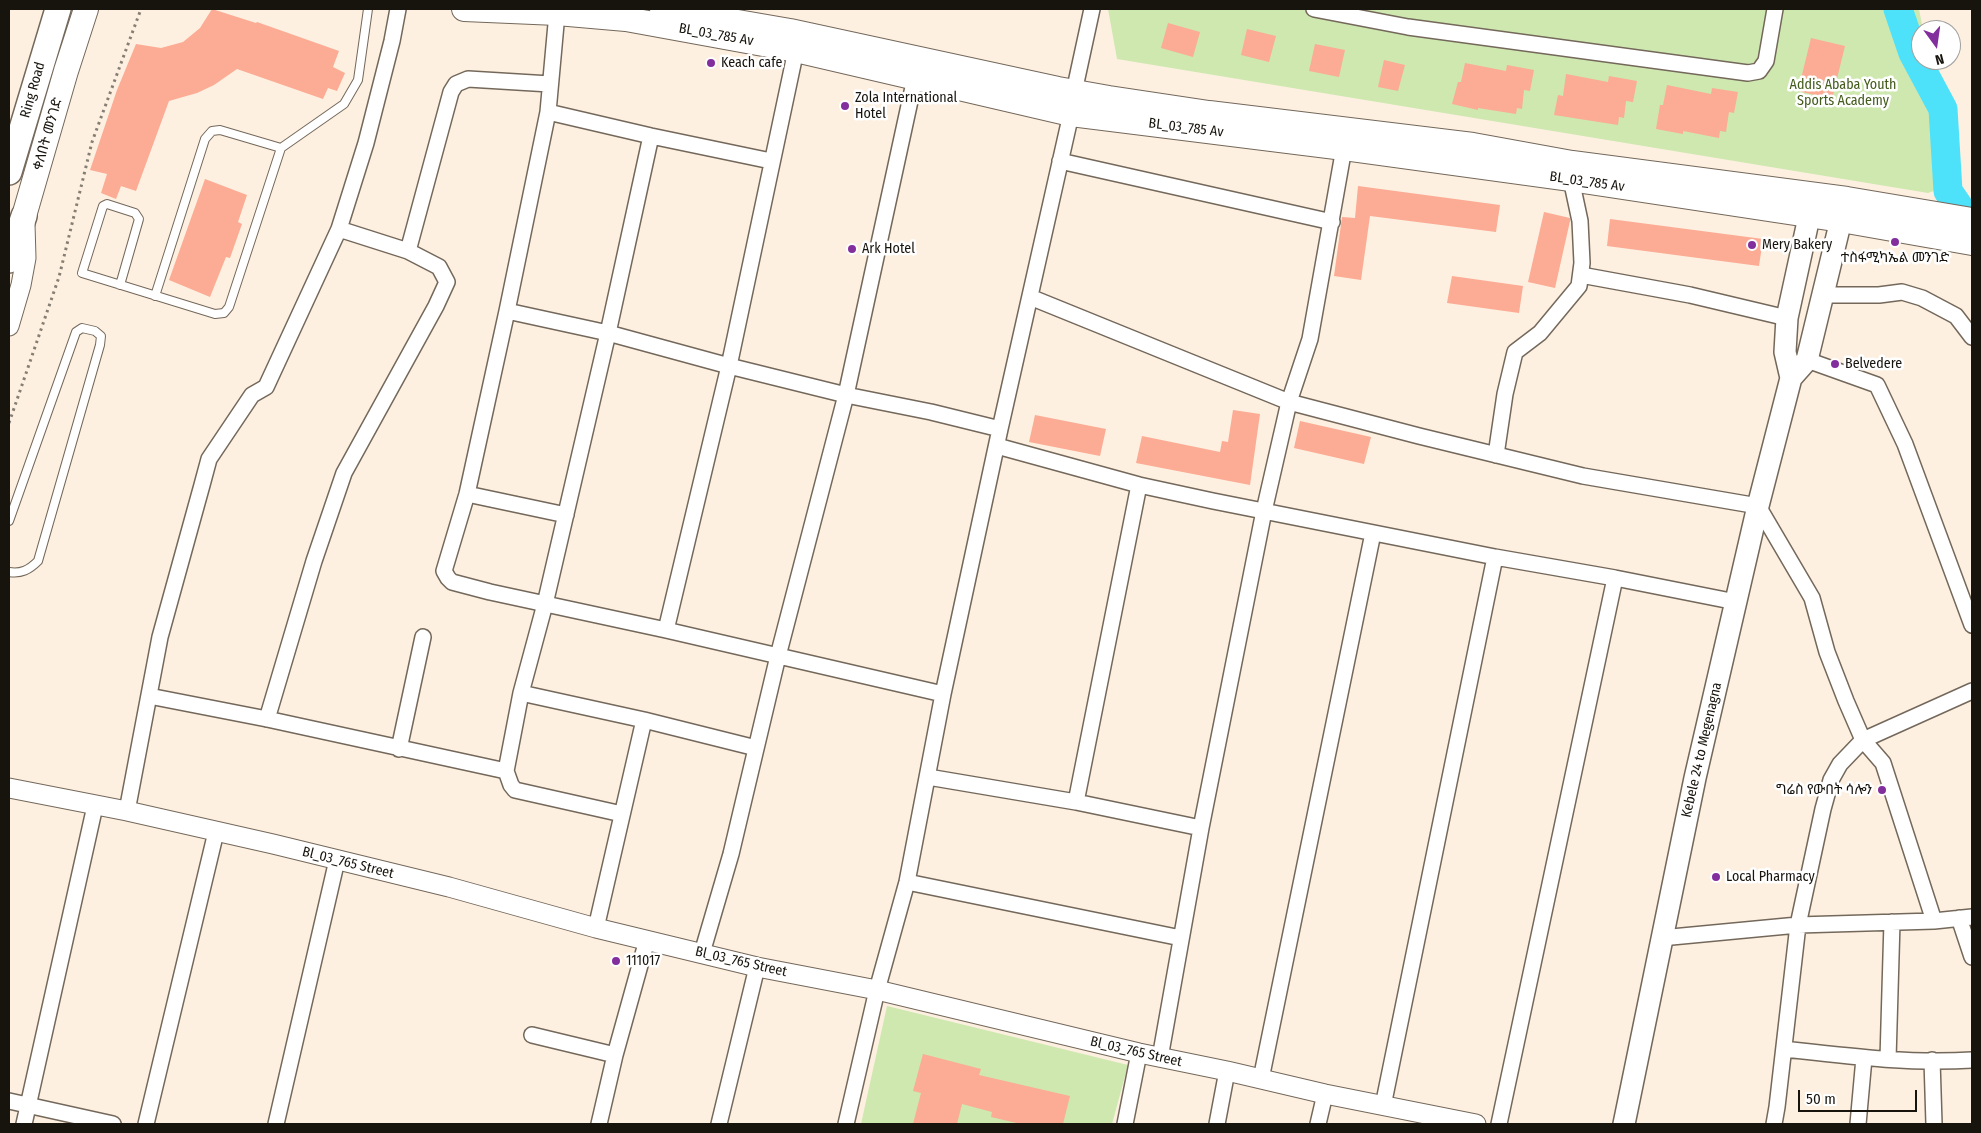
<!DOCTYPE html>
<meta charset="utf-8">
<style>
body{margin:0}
#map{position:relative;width:1981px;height:1133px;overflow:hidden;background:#fdf0e0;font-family:"Fira Sans Condensed",sans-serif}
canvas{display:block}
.frame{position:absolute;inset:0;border:10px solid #17130d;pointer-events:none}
.north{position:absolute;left:1911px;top:20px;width:50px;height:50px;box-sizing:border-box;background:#fff;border:1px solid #a2a19e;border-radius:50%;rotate:166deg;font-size:14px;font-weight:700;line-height:20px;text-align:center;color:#17130d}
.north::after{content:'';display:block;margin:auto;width:18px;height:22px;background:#822e9d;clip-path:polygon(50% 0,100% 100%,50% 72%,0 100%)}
.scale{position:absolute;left:1798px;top:1090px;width:119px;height:22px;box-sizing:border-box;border:2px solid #17130d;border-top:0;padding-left:6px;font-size:15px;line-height:18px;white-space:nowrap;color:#17130d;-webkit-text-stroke:4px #fff;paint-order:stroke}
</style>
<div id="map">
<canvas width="1981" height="1133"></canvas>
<div class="frame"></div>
<div class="north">N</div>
<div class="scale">50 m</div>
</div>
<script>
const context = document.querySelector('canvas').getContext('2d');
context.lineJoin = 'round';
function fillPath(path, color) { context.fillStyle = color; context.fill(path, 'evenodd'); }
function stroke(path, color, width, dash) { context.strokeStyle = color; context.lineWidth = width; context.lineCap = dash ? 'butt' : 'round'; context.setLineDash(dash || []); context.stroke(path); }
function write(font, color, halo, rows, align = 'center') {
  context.font = font + ' "Fira Sans Condensed","Noto Sans Ethiopic",sans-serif'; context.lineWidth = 5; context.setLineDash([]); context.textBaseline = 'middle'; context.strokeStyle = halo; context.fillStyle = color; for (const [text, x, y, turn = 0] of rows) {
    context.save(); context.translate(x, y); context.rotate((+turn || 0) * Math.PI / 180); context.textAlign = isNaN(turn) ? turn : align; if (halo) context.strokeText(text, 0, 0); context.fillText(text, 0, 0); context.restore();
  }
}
fillPath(new Path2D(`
 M1108 9H1919L1923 30H1921V60H1928L1946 116 1942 188 1928 193 1117 59Z
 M887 1006 1128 1065 1112 1124H861Z`), '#cee8b0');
stroke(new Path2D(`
 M1898 9 1913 53 1943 109 1948 191 1972 226`), '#4ee1fa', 29);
fillPath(new Path2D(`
 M212 9 256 23 257 22 339 51 333 67 345 73 337 91 328 88 323 99 237 69 214 85 197 93 169 101 136 191 121 186 116 199 101 193 107 174 90 170 117 90 136 44 161 48 183 42 200 28Z
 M1168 23 1200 32 1193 57 1161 48Z
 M1247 29 1276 36 1269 62 1241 55Z
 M1811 38 1845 46 1832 99 1798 91Z
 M1315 44 1345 50 1339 77 1309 71Z
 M1384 60 1405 65 1398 91 1378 87Z
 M1465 63 1506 71 1507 65 1534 70 1530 91 1524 90 1522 109 1517 108 1516 114 1478 108V110L1452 104 1458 82H1461Z
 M1566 74 1608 82 1609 76 1637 81 1633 102 1626 101 1624 118 1619 117 1618 125 1554 115 1558 95 1563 96Z
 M1667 85 1711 94 1712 88 1738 92 1734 113 1729 112 1726 132 1720 131 1719 138 1683 131V134L1656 129 1660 105H1663Z
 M205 179 247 195 238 222 242 224 230 258 226 257 210 297 169 280Z
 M1358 186 1500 205 1496 232 1370 216 1361 280 1334 276 1342 217 1355 218Z
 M1544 212 1570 218V221L1555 288 1528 282Z
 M1610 219 1763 239 1759 266 1607 246Z
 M1452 276 1523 286 1519 313 1447 303Z
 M1233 410 1260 414 1250 485 1136 463 1142 436 1220 452 1222 441 1228 442Z
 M1035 415 1106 429 1100 456 1029 442Z
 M1300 421 1371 437 1364 464 1294 448Z
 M923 1054 981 1069 979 1075 1070 1096 1063 1124H1021L991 1117 992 1112 962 1104 957 1124H913L921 1093 913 1091Z`), '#fcab94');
const service = new Path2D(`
 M120 285 139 219 135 213 107 204 103 206 82 273 215 314 224 313 229 307 281 148
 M155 296 205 139 212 131 220 130 281 148 344 104 358 80 368 9
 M9 521 76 332 82 328 95 331 101 336 100 345 38 561C29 570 21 574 9 572`);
const minor = new Path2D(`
 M1314 9 1408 27 1748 73 1759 71 1766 61 1775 9
 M557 13 548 112 507 311 467 494 444 571 448 578 452 582 490 592 666 630 943 694
 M548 112 651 136 771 161
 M1060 161 1332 222
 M408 251 451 92 456 84 468 79 550 84
 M1581 275 1690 295 1787 318
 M1823 295H1879L1902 292 1922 298 1956 316 1972 337
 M1030 297 1289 402 1419 436 1583 476 1758 506 1812 598 1827 652 1846 701 1863 740 1883 763 1934 921
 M507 311 608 333 729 366 846 395 931 412 1000 429
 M1807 360 1877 385 1905 444 1972 625
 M997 446 1139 485 1213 501 1495 557 1615 578 1736 602
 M1496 455 1505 394 1515 352 1540 333 1579 286 1582 263 1580 221 1571 179 1572 172
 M467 494 566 515
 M666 630 729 366 796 50
 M521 693 644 720 756 748
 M149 696 267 719 506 771
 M267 719 314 561 344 473 436 306 447 282 439 267 408 251 339 229
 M399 749 423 637
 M928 777 1076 802 1201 828
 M1076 802 1139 485
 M127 811 160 637 202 485 209 459 252 395 266 387 339 229 366 143 392 41 398 9
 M622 814 515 790 511 785 506 771 521 693 545 604 608 333 651 136
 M907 882 1181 938
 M1959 918 1972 957
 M596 928 644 720
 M1661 938 1798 925 1934 921 1972 917
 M702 953 731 854 778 656 846 395 915 78
 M532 1035 615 1055
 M1784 1049C1847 1056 1910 1064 1972 1060
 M1160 1058 1201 828 1264 511 1289 402 1310 339 1344 148
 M1888 1059 1892 922
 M1932 1060 1934 1124
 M1261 1079 1373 533
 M9 1101 113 1124
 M1383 1106 1495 557
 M24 1124 95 806
 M146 1124 216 832
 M276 1124 337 860
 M599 1124 615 1055 647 940
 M719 1124 757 967
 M846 1124 877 990 907 882 943 694 1000 429 1071 114 1074 92 1092 9
 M1125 1124 1139 1053
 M1217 1124 1227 1071
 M1318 1124 1325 1094
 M1499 1124 1615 578
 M1774 1124 1777 1107 1798 925 1823 809 1831 780 1840 764 1863 740 1972 691
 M1858 1124 1864 1058`);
const tertiary = new Path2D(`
 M9 326 21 285 26 258 25 224
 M9 788 127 811 273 844 449 887 596 928 757 967 877 990 1139 1053 1227 1071 1325 1094 1476 1124`);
const secondary = new Path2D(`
 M1791 378 1807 360 1841 220
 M1624 1124 1695 778 1758 506 1791 378 1785 352 1787 318 1809 217`);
const primary = new Path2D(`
 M464 9 557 13 626 19 796 50 1071 114 1344 148 1571 179 1841 220 1972 243
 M662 9 790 31 1058 89 1109 98 1209 113 1473 145 1572 163 1847 199 1972 220
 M24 216 66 71 86 9`);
const trunk = new Path2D(`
 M9 172 58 9
 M9 260 24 216`);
stroke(service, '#74685b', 10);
stroke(minor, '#74685b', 18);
stroke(tertiary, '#74685b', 21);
stroke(secondary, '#74685b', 24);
stroke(primary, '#74685b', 26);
stroke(trunk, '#74685b', 28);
stroke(new Path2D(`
 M9 423 59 277 92 142 141 9`), '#867e73', 3, [2.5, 4]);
stroke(service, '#fff', 8);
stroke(minor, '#fff', 15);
stroke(tertiary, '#fff', 19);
stroke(secondary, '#fff', 21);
stroke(primary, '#fff', 24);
stroke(trunk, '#fff', 25);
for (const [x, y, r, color] of [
 [711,63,5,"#822e9d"],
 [845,106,5,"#822e9d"],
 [1895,242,5,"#822e9d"],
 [1752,245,5,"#822e9d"],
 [852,249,5,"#822e9d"],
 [1835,364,5,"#822e9d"],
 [1882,790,5,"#822e9d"],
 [1716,877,5,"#822e9d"],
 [616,961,5,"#822e9d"]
]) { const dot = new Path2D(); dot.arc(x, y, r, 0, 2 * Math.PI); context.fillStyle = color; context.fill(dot); stroke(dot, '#fff', 2); }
write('14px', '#17130d', '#fff', [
 ["BL_03_785 Av",716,35,10],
 ["Ring Road",33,90,-74],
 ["BL_03_785 Av",1186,128,7],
 ["ቀለበት መንገድ",48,134,-74],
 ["BL_03_785 Av",1587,182,8],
 ["Kebele 24 to Megenagna",1702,750,-77],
 ["Bl_03_765 Street",348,863,14],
 ["Bl_03_765 Street",741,962,13],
 ["Bl_03_765 Street",1136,1052,13]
]);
write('14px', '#17130d', '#fff', [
 ["Keach cafe",721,63],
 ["Zola International",855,98],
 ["Hotel",855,114],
 ["Mery Bakery",1762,245],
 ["Ark Hotel",862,249],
 ["ተስፋሚካኤል መንገድ",1895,258,"center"],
 ["Belvedere",1845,364],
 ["ግሬስ የውበት ሳሎን",1872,790,"right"],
 ["Local Pharmacy",1726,877],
 ["111017",626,961]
], 'left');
write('14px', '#445c1d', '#fff', [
 ["Addis Ababa Youth",1843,85],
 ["Sports Academy",1843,101]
]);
</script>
